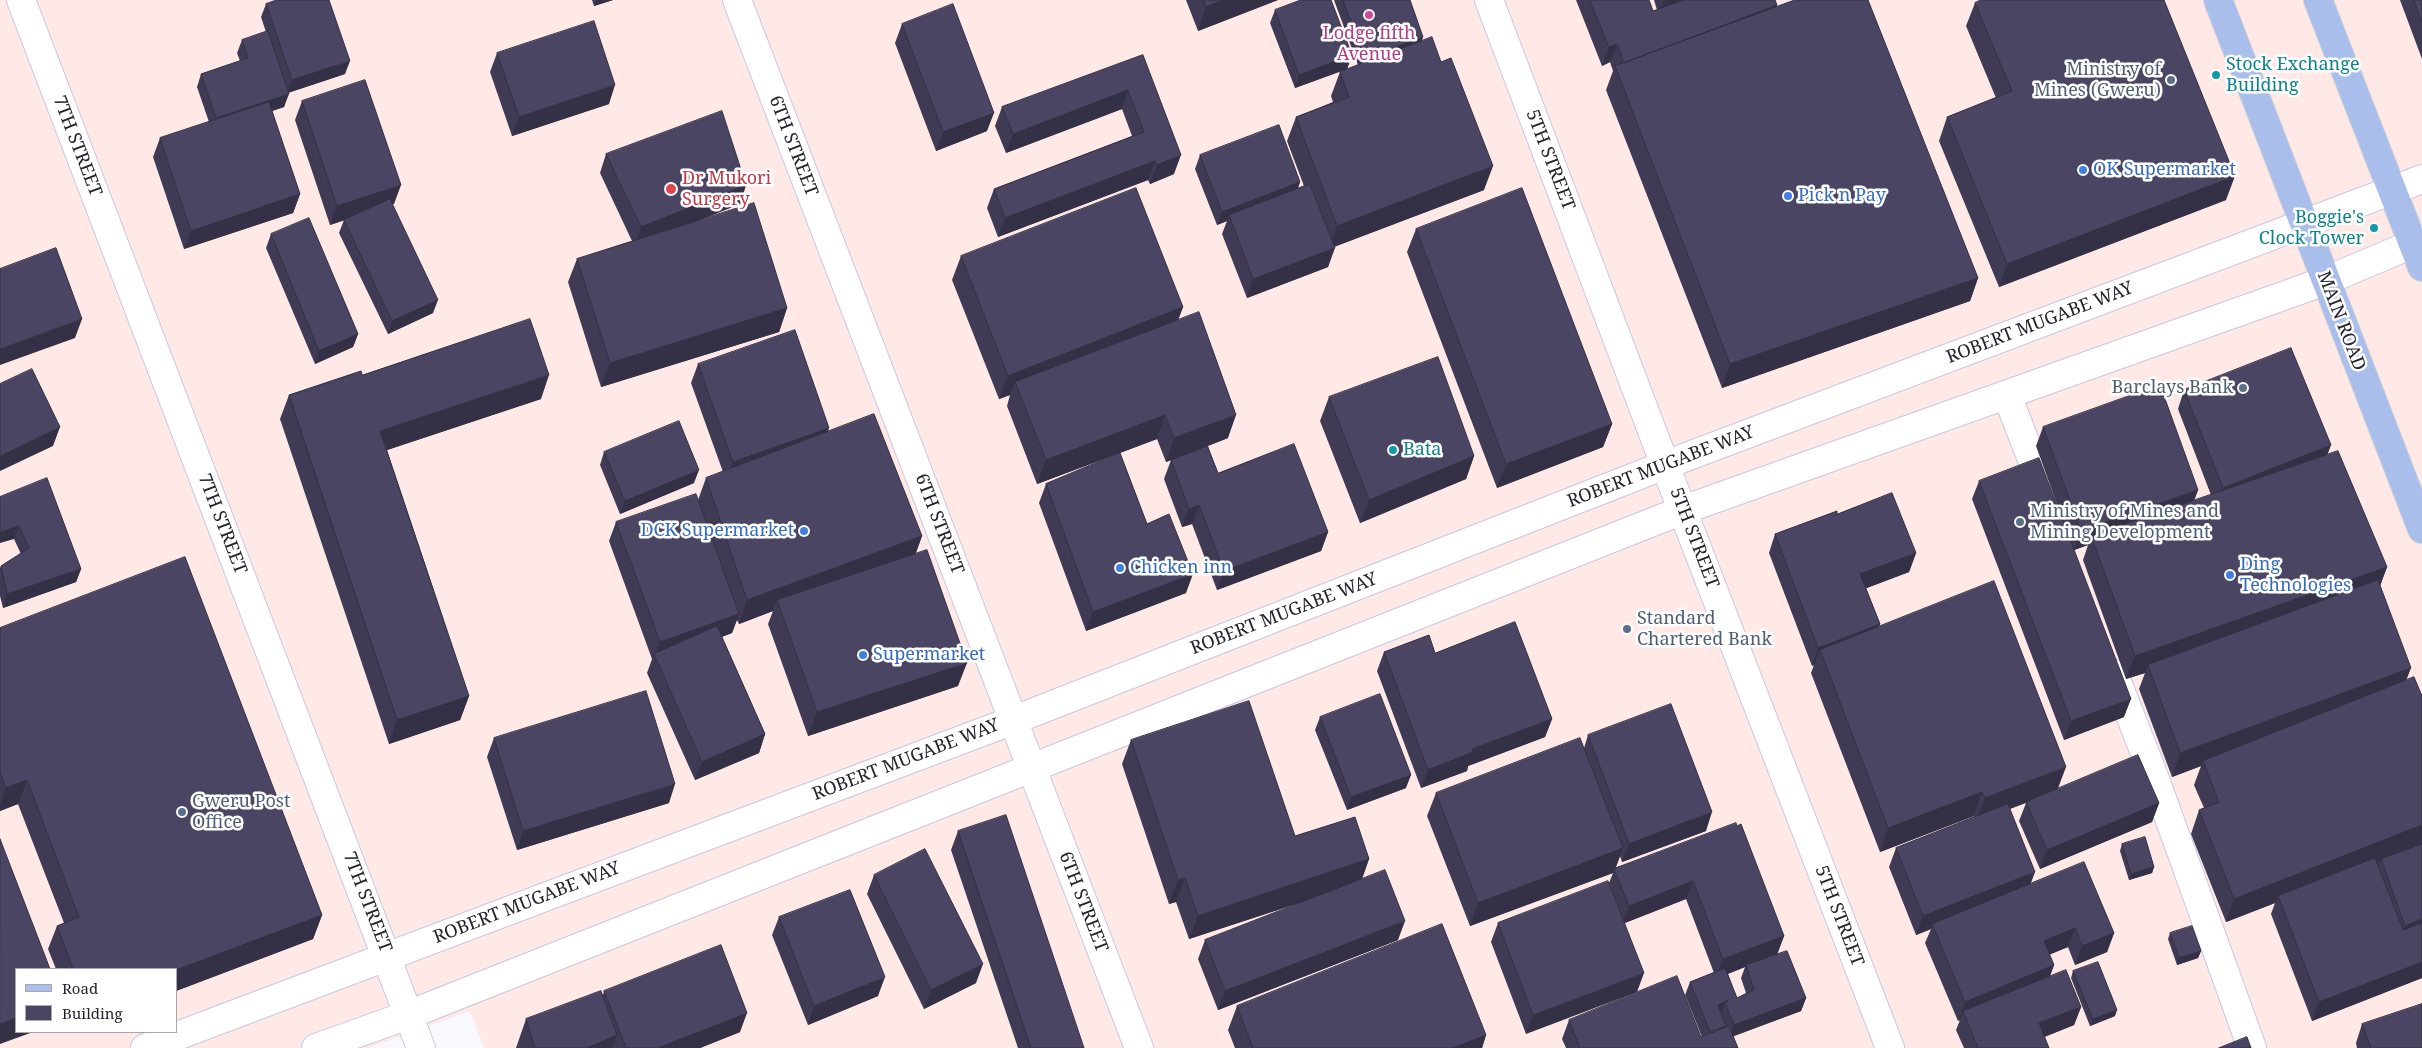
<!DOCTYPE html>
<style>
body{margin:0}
#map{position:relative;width:2422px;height:1048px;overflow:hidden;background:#f9f8fe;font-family:"Noto Serif",serif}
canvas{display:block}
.legend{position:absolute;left:15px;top:968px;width:162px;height:65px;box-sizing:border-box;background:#fff;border:1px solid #a8a7ab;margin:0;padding:6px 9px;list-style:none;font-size:15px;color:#25242e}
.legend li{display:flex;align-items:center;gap:10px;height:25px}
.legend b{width:25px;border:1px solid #a8a7ab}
</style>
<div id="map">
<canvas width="2422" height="1048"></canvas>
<ul class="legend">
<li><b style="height:6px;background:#a9beeb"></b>Road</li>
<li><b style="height:14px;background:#4a4562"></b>Building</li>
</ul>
</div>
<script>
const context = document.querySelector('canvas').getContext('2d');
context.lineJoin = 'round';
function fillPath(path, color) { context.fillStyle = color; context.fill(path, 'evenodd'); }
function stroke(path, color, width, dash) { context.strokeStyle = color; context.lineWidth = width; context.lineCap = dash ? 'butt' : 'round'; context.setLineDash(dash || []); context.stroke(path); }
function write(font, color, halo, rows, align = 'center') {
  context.font = font + ' "Noto Serif",serif'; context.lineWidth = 5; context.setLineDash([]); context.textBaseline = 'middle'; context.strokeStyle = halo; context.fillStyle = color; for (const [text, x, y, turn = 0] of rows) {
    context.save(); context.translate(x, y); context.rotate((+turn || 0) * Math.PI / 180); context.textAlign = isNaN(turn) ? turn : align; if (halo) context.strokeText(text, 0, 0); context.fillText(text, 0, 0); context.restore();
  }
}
fillPath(new Path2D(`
 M0 0H2422V1048H484L470 1011 368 1048H0ZM16 969H176V1032H16Z`), '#ffe9e7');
const minor = new Path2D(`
 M21 0 421 1048
 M737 0 1139 1048
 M1489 0 1665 465 1890 1048
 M2007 395 2046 496
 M2114 674 2155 779 2252 1048
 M145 1048 1014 720 1665 465 2422 179
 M316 1048 408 1015 1683 510 2325 281 2422 240`);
const major = new Path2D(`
 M2218 0 2422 529
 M2318 0 2422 267`);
stroke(minor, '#cac6e2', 30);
stroke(major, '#d3d3d5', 30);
stroke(minor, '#fff', 28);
stroke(major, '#a9beeb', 28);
fillPath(new Path2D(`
 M592 0H613L594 6Z
 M1186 0H1278L1198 31Z
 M1334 0H1410L1422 40 1484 190 1334 247 1328 267 1247 298 1222 234 1227 221 1217 225 1195 169 1200 155 1300 182 1298 188 1304 186 1287 141 1296 117 1333 102 1331 96 1340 72 1358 65Z
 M1576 0H1649L1653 11 1657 10 1654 0H1775L1777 5 1776 7 1978 278 1970 301 1722 388 1606 90 1613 71 1610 62 1602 66Z
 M2400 0H2422V59Z
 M1975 3 2226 200 1999 287 1939 141 1947 117 1996 98 1966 26Z
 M266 4 345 74 288 93 284 107 272 111 300 194 293 213 184 249 153 157 160 138 209 122 197 87 201 74 240 61 237 53 242 40 266 32 261 17Z
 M1275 10 1352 55 1347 69 1295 88 1270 23Z
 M902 24 987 131 936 151 895 43Z
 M497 53 609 104 512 136 490 72Z
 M1143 55 1174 174 1150 184 1148 180 998 237 987 208 994 189 1132 136 1122 109 1006 153 995 126 1002 107Z
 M302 101 394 204H392L433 313 388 334 339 233 344 220 330 225 295 120Z
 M606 154 746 185 740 204 700 220 787 308 779 332 601 387 568 282 577 259 632 241 600 173Z
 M1416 229 1612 424 1603 447 1497 488 1407 252Z
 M271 234 358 334 353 347 315 364 266 248Z
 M961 256 1183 307 1178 320 1228 438 1208 446 1218 473 1328 532 1321 551 1217 590 1192 524 1182 527 1164 479 1171 460 1206 446 1166 462 1157 439 1120 453 1147 524 1186 593 1086 631 1039 503 1046 484 1120 453 1037 484 1007 406 1010 395 999 399 952 280Z
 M698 364 828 431 922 536 916 553 958 686 808 736 768 624 773 611 739 624 737 620 732 633 722 637 765 734 759 753 695 780 647 673 652 659 609 541 616 522 698 500 706 478 723 472 691 383Z
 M362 375 541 399 387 450 469 696 460 720 389 744 280 419 289 395Z
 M2184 390 2327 455 2387 567 2380 586 2406 681 2422 978 2312 1021 2271 914 2275 903 2226 922 2191 834 2199 810 2204 808 2194 785 2201 766 2172 777 2139 689 2145 673 2126 679 2083 560 2088 545 2074 550 2124 717 2064 740 1972 499 1979 481 2067 532 2036 446 2043 427 2198 490 2194 501 2211 495 2178 409Z
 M1329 397 1474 456 1466 479 1360 523 1320 421Z
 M604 452 694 483 620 514 600 465Z
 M0 497 81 569 76 582 3 608 0 596V568L1 566 21 554 14 539Z
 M1837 514 1916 553 1909 572 1866 588 1880 624 1879 627 2058 789 2159 803 2152 822 2040 869 2019 821 2026 803 2010 809 2030 884 2114 933 2107 952 2075 965 2068 947 2049 954 2054 965 2050 976 2081 1007 2074 1025 2044 1037 2049 1048H1964L1956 1030 1960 1020 1958 1021 1925 943 1931 929 1916 935 1889 867 1896 848 1974 817V816L1880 852 1811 673 1814 665 1812 666 1769 553 1775 534Z
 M0 628 322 915 313 939 176 991V969H56L48 949 57 926 64 923 18 804 0 811Z
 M1384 652 1435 653 1552 719 1545 737 1468 766 1467 771 1421 788 1377 671Z
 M1320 717 1406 788 1347 810 1315 730Z
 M1588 735 1706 831 1622 862 1620 856 1615 868 1737 826 1784 936 1777 954 1806 998 1801 1011 1733 1036 1738 1048H1566L1562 1039 1569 1020 1702 1037 1685 995 1690 982 1714 973 1686 899 1625 923 1526 1034 1491 942 1498 923 1609 883 1613 873 1470 926 1427 816 1436 793 1584 748ZM1745 967 1741 978 1746 993 1737 998 1728 974Z
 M494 738 669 803 517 850 487 757Z
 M1131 740 1295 836 1369 859 1362 878 1398 940 1218 1010 1198 959 1205 940 1303 902 1189 939 1176 902 1169 904 1122 764Z
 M958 831 1084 1048H1018L951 850Z
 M2122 844 2154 867 2152 873 2129 880 2120 851Z
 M874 875 976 983 924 1009 867 894Z
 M779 917 878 996 808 1025 772 935Z
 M2170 933 2201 951 2198 958 2177 965 2168 939Z
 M2073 971 2115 1016 2090 1026 2071 978Z
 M604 991 740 1032 700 1048H516L526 1019 603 995Z
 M1237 1006 1486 1035 1482 1048H1235L1228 1030Z
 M2362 1024 2422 1048H2357L2356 1043Z`), '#403b54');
fillPath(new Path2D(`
 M596 0H613L594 6Z
 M1224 0H1278L1198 31 1206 7Z
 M1666 0H1695L1659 14 1664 1Z
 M1777 5 1770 24 1624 63Z
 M1423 37 1419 50 1361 72 1365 59Z
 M1617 44 1610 62 1602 66 1609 47Z
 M1352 55 1347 69 1295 88 1299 75Z
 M350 61 345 74 287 93 292 80Z
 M615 85 609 104 512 136 519 117Z
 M1128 90 1122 109 1006 153 1013 134Z
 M289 94 284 107 212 131 216 118Z
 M994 113 987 131 936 151 943 132Z
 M1181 155 1174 174 1150 184 1157 165Z
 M1155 161 1148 180 998 237 1005 218Z
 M1493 166 1484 190 1328 249 1337 226Z
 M2235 176 2226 200 1999 287 2007 264Z
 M1300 182 1295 195 1229 215 1227 221 1217 225 1222 212Z
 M401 185 394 204 330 225 337 206Z
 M746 185 740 204 635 246 641 227Z
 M300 194 293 213 184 249 191 231Z
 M1335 248 1328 267 1247 298 1253 279Z
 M1978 278 1970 301 1722 388 1730 364Z
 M438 300 433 313 388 334 392 321Z
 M1183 307 1174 331 1015 382 1010 395 999 399 1008 376Z
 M787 308 779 332 601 387 610 363Z
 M82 319 75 338 0 365V349Z
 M358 334 353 347 315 364 319 351Z
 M549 375 541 399 372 455 380 431Z
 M1165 415 1157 439 1037 484 1046 460Z
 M1236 415 1228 438 1166 462 1174 438Z
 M1612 424 1603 447 1497 488 1506 464Z
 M60 427 53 446 0 471V456Z
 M829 428 823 447 726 481 733 462Z
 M2331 445 2324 464 2216 506 2223 488Z
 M1474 456 1466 479 1360 523 1369 500Z
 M699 470 694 483 620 514 625 501Z
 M2198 490 2191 508 2091 536 2088 545 2074 550 2081 531Z
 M1199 505 1192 524 1182 527 1189 509Z
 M19 526 14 539 0 543V532Z
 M1328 532 1321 551 1217 590 1224 571Z
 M922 536 913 560 777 600 773 611 739 624 747 600Z
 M1916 553 1909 572 1854 593 1860 574Z
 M2387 567 2378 591 2148 665 2145 673 2126 679 2135 656Z
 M81 569 76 582 3 608 7 594Z
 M1193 574 1186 593 1086 631 1093 612Z
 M739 614 732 633 656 660 655 656 660 642Z
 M1880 624 1873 643 1820 650 1814 665 1812 666 1818 648Z
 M967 663 958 686 808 736 817 712Z
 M2411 668 2402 691 2203 761 2201 766 2172 777 2180 753Z
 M469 696 460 720 389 744 397 720Z
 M2131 699 2124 717 2064 740 2071 721Z
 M1552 719 1545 737 1468 766 1467 771 1421 788 1428 770 1472 749Z
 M765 734 759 753 695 780 702 762Z
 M2066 767 2057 791 1976 821 1985 798Z
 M1411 775 1406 788 1347 810 1351 797Z
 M27 780 18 804 0 811V805L6 788Z
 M675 784 669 803 517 850 523 831Z
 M1982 792 1974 816 1880 852 1888 828Z
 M2159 803 2152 822 2040 869 2047 850Z
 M1712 812 1706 831 1622 862 1629 844Z
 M2422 825V845L2381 859 2380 862 2280 901 2278 896 2275 903 2226 922 2234 899Z
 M1623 848 1615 870 1614 869 1613 873 1470 926 1478 903Z
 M1369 859 1361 882 1189 939 1198 916Z
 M2154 867 2152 873 2129 880 2131 874Z
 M2035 872 2028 891 1932 924 1931 929 1916 935 1923 916Z
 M1185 878 1176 902 1169 904 1178 880Z
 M1693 881 1686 899 1622 924 1629 906Z
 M322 915 313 939 176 991V970Z
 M2422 919V931L2400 939 2405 926Z
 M1405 921 1398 940 1218 1010 1225 991Z
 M2075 928 2068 947 2037 960 2044 941Z
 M2114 933 2107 952 2075 965 2082 946Z
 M1784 936 1777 955 1746 965 1745 967 1716 978 1723 959Z
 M2201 951 2198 958 2177 965 2179 958Z
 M2422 962V978L2312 1021 2319 1002Z
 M983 964 976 983 924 1009 931 990Z
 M2054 965 2047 984 1963 1011 1960 1020 1958 1021 1965 1002Z
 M1644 973 1637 992 1526 1034 1533 1015Z
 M885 977 878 996 808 1025 814 1006Z
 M1806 998 1801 1011 1729 1038 1734 1025Z
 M1729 1000 1725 1003 1721 1015 1718 1005Z
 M2081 1007 2074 1025 2032 1042 2039 1023Z
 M2117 1010 2115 1016 2090 1026 2093 1019Z
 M747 1013 740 1032 700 1048H658Z
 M16 1018V1032H33L0 1044V1024Z
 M617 1035 612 1048H587Z
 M1486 1035 1482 1048H1453Z`), '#343045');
const building = new Path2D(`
 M277 0H329L350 61 292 80 266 4Z
 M1204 0H1224L1206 7Z
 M1301 0H1331L1352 55 1299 75 1275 10Z
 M1343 0H1410L1423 37 1365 59Z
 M1590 0H1649L1653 11 1683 0H1775L1777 5 1624 63 1617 44 1609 47Z
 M1795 0H1868L1978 278 1730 364 1615 66Z
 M1981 0H2164L2235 176 2007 264 1947 117 2012 91 1975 3Z
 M2414 0H2422V22Z
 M953 4 994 113 943 132 902 24Z
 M594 21 615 85 519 117 497 53Z
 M268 31 289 94 216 118 201 74 248 58 242 40Z
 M1432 37 1441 62 1451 58 1493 166 1337 226 1296 117 1349 97 1340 72Z
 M1143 55 1181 155 1157 165 1155 161 1005 218 994 189 1144 132 1128 90 1013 134 1002 107Z
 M365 80 401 185 337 206 302 101Z
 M269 102 300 194 191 231 160 138Z
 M722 111 746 185 641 227 606 154Z
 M1279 125 1300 182 1222 212 1200 155Z
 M1310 184 1335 248 1253 279 1229 215Z
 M1136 188 1183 307 1008 376 961 256Z
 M1522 188 1612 424 1506 464 1416 229Z
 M390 199 438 300 392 321 344 220Z
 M754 203 787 308 610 363 577 259Z
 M309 218 358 334 319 351 271 234Z
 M56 248 82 319 0 349V269Z
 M1199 312 1236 415 1174 438 1165 415 1046 460 1015 382Z
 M530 319 549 375 380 431 469 696 397 720 289 395 361 371 362 375Z
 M795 330 829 428 733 462 698 364Z
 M2291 348 2331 445 2223 488 2184 390Z
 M1438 357 1474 456 1369 500 1329 397Z
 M32 369 60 427 0 456V384Z
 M2160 385 2198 490 2081 531 2043 427Z
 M874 414 922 536 747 600 706 478Z
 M679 421 699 470 625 501 604 452Z
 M1294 444 1328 532 1224 571 1199 505 1189 509 1171 460 1207 446 1218 473Z
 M2338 451 2387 567 2135 656 2091 536Z
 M1120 453 1147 524 1169 514 1193 574 1093 612 1046 484Z
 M2039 458 2131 699 2071 721 1979 481Z
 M47 478 81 569 7 594 1 566 29 548 19 526 0 532V497Z
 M1892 493 1916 553 1860 574 1880 624 1818 648 1775 534 1837 511V514Z
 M696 494 739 614 660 642 616 522Z
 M927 550 967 663 817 712 777 600Z
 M185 557 322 915 176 970V969H73L57 926 79 917 27 780 6 788 0 773V628Z
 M2378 580 2411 668 2180 753 2148 665Z
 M1994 581 2066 767 1985 798 1982 792 1888 828 1820 650Z
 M1515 622 1552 719 1472 749 1473 752 1428 770 1384 652 1429 635 1435 653Z
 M717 626 765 734 702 762 654 654Z
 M2414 677 2422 696V825L2234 899 2199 810 2219 802 2203 761Z
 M646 691 675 784 523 831 494 738Z
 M1380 694 1411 775 1351 797 1320 717Z
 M1249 701 1295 836 1355 817 1369 859 1198 916 1185 878 1178 880 1131 740Z
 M1671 704 1712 812 1629 844 1588 735Z
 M1580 738 1623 848 1478 903 1436 793Z
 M2138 755 2159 803 2047 850 2026 802Z
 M2008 804 2035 872 1923 916 1896 848Z
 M1006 815 1084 1048H1031L958 831Z
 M1736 823 1737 826 1741 824 1784 936 1723 959 1693 881 1629 906 1614 869Z
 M2145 837 2154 867 2131 874 2122 844Z
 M0 839 50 969H16V1018L0 1024Z
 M2422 844V919L2405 926 2381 859Z
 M925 849 983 964 931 990 874 875Z
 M2375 858 2403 930 2422 923V962L2319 1002 2278 896Z
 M2084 862 2114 933 2082 946 2075 928 2044 941 2054 965 1965 1002 1932 924Z
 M1385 870 1405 921 1225 991 1205 940Z
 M1608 881 1644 973 1533 1015 1498 923Z
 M850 890 885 977 814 1006 779 917Z
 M1442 924 1486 1035 1453 1048H1253L1237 1006Z
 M2192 926 2201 951 2179 958 2170 933Z
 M721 945 747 1013 658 1048H626L604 991Z
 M1787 951 1806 998 1734 1025 1725 1003 1729 1000 1718 1005 1726 1026 1710 1032 1690 982 1725 968 1737 998 1754 990 1746 965Z
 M2098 962 2117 1010 2093 1019 2073 971Z
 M2066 970 2081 1007 2039 1023 2049 1048H1978L1963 1011Z
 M1677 976 1701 1037 1729 1026 1738 1048H1580L1569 1020Z
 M601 991 617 1035 587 1048H535L526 1019Z
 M2422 1004V1048H2371L2362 1024Z
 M2247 1037 2251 1048H2219Z`);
fillPath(building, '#4a4562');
stroke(building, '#343045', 1);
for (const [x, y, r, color] of [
 [1369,15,5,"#d1479c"],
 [2216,75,5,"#0f9aa8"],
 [2171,80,5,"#5c6f8a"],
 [2083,170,5,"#3f7fe0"],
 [671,189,6,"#e0444e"],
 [1788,196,5,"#3f7fe0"],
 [2374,228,5,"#0f9aa8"],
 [2243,388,5,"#5c6f8a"],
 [1393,450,5,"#0f9aa8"],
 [2020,522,5,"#5c6f8a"],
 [804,531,5,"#3f7fe0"],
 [1120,568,5,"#3f7fe0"],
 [2230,575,5,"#3f7fe0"],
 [1627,629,5,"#5c6f8a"],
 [863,655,5,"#3f7fe0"],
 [182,812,5,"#5c6f8a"]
]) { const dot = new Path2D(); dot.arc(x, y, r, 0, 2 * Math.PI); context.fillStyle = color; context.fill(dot); stroke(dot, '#fff', 2); }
write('18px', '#b23c85', '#fff', [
 ["Lodge fifth",1369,34],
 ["Avenue",1369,55]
]);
write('18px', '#0d838f', '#fff', [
 ["Stock Exchange",2226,65],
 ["Building",2226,86],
 ["Boggie's",2364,218,"right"],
 ["Clock Tower",2364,239,"right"],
 ["Bata",1403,450]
], 'left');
write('18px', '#4e5e75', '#fff', [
 ["Ministry of",2161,70,"right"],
 ["Mines (Gweru)",2161,91,"right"],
 ["Barclays Bank",2233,388,"right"],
 ["Ministry of Mines and",2030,512],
 ["Mining Development",2030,533],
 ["Standard",1637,619],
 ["Chartered Bank",1637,640],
 ["Gweru Post",192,802],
 ["Office",192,823]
], 'left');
write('18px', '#25242e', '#fff', [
 ["7TH STREET",77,146,69],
 ["6TH STREET",793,146,69],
 ["5TH STREET",1550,160,69],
 ["MAIN ROAD",2341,321,69],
 ["ROBERT MUGABE WAY",2040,323,-21],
 ["ROBERT MUGABE WAY",1661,467,-21],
 ["7TH STREET",222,524,69],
 ["6TH STREET",939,524,69],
 ["5TH STREET",1694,538,69],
 ["ROBERT MUGABE WAY",1284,614,-21],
 ["ROBERT MUGABE WAY",906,760,-21],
 ["7TH STREET",367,902,69],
 ["6TH STREET",1083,902,69],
 ["ROBERT MUGABE WAY",527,903,-21],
 ["5TH STREET",1839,916,69]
]);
write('18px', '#366cbe', '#fff', [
 ["OK Supermarket",2093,170],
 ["Pick n Pay",1798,196],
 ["DCK Supermarket",794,531,"right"],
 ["Ding",2240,565],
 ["Technologies",2240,586],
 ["Chicken inn",1130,568],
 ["Supermarket",873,655]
], 'left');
write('18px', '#be3a42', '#fff', [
 ["Dr Mukori",682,179],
 ["Surgery",682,200]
], 'left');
</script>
